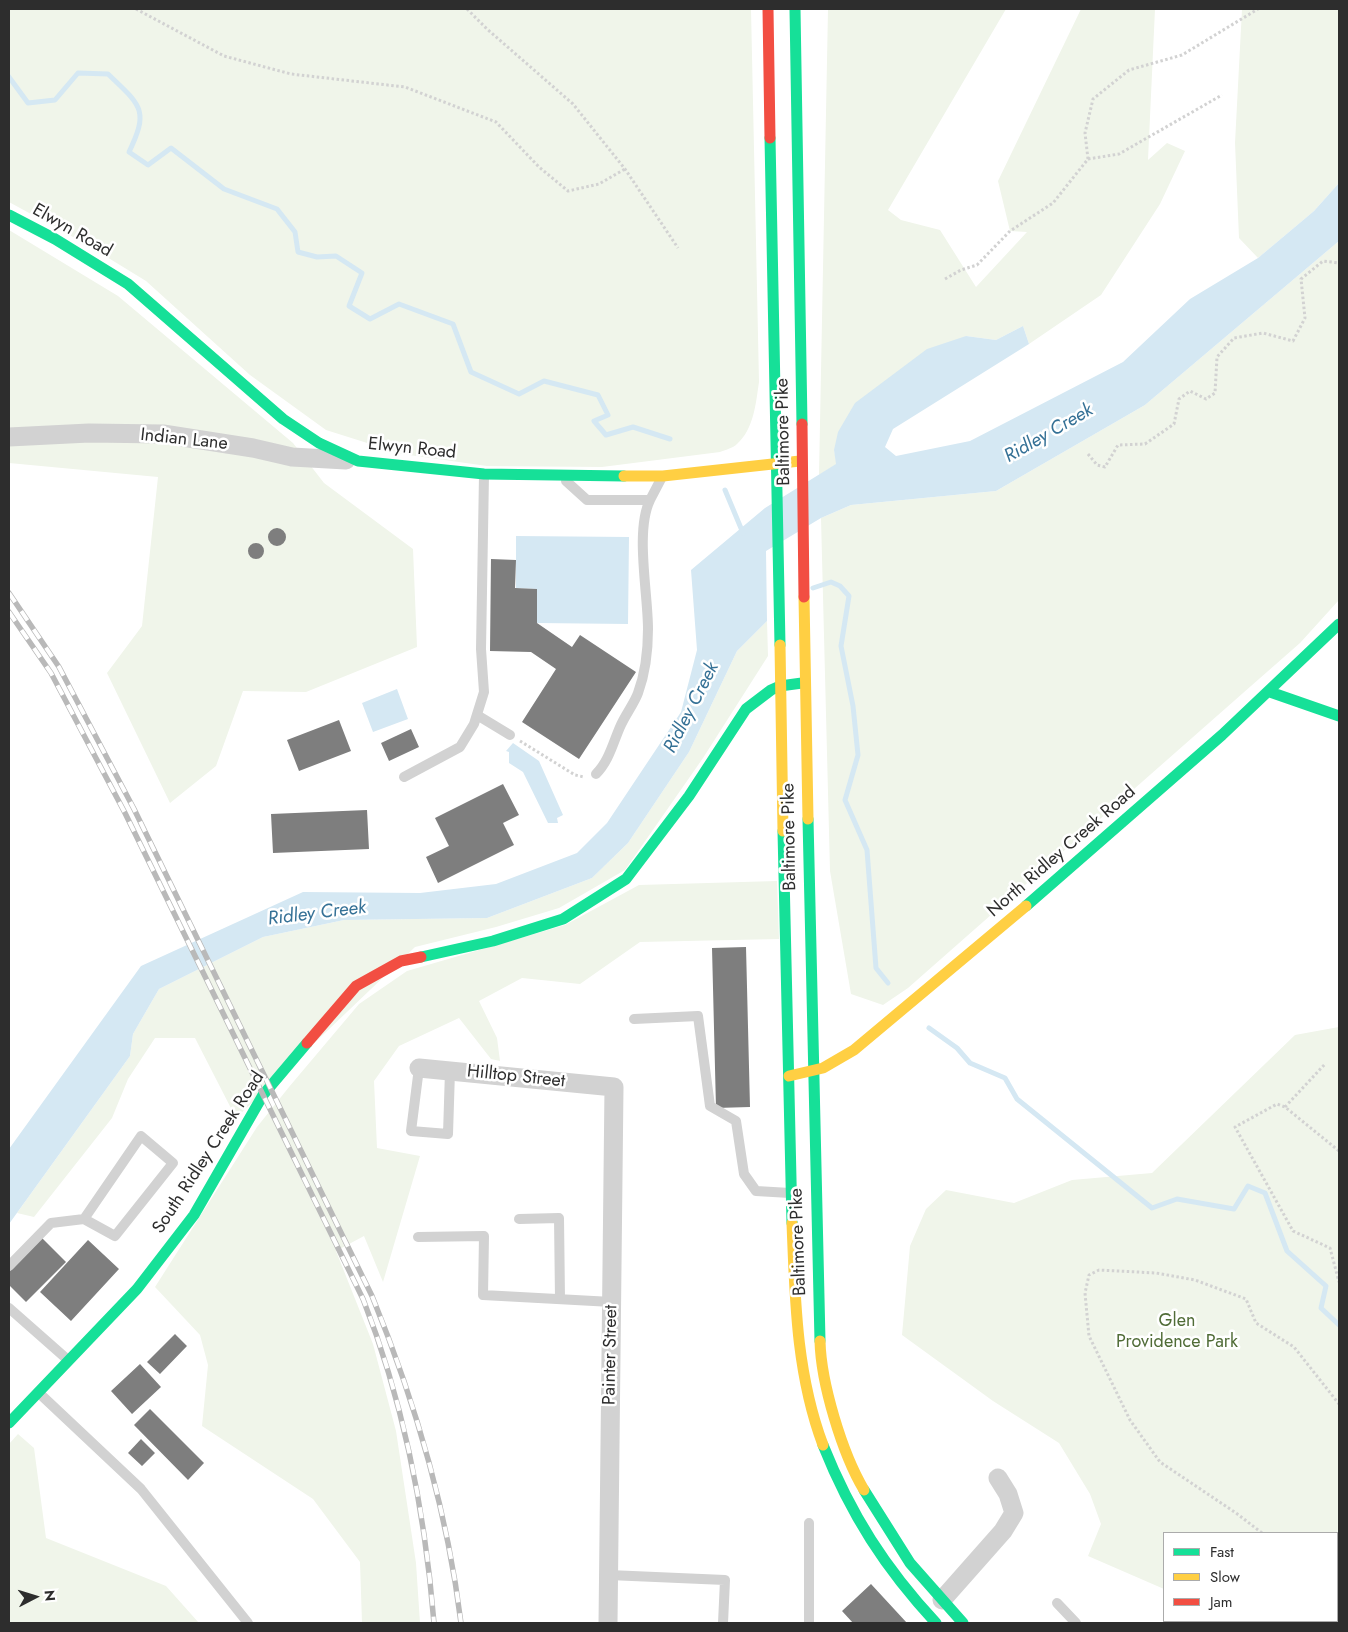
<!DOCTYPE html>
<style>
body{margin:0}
#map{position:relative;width:1348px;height:1632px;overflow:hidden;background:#fff;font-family:Jost,sans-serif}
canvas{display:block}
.frame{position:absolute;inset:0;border:10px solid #2d2d2d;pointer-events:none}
.legend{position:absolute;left:1163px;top:1532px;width:175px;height:90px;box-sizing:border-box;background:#fff;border:1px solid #ababab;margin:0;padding:6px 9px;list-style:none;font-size:15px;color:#2d2d2d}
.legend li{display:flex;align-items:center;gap:10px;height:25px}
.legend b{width:25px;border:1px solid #ababab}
.north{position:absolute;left:10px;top:1572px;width:50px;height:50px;-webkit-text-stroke:4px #fff;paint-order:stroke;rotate:85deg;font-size:14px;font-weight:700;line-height:20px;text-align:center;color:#2d2d2d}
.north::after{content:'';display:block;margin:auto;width:18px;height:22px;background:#2d2d2d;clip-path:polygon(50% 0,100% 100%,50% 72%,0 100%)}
</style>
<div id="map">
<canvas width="1348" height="1632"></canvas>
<div class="frame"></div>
<ul class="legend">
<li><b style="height:6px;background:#16e098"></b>Fast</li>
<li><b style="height:6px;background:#ffcf43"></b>Slow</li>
<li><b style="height:6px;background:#f24e42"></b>Jam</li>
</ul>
<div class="north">N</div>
</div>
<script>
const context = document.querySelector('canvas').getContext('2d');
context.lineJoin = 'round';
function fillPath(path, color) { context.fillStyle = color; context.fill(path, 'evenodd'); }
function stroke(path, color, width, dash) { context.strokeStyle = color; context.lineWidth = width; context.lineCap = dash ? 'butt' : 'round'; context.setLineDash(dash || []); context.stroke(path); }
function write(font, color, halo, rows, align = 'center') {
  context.font = font + ' Jost,sans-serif'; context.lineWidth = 5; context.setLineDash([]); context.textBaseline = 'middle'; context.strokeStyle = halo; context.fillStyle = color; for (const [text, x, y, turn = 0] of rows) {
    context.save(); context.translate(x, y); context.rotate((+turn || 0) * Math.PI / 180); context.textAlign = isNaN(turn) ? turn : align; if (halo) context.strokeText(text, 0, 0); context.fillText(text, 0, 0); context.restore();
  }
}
fillPath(new Path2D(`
 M9 9H751L759 382C756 402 754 429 737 444 733 448 725 450 720 452L602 467 487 466 402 454 326 430 250 375 146 281 84 243 9 202Z
 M828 9H1006L888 210 901 220 940 230 976 287 1027 232 1010 231 998 181 1081 9H1155L1148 160 1167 143 1185 151 1160 204 1101 295 1029 344 1023 326 996 340 966 336 834 450 837 464 819 475Z
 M1242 9H1339V183L1314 211 1258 258 1239 238 1235 143Z
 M9 230 118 296 293 443 324 483 413 549 417 647 306 692 243 691 216 766 170 803 107 673 142 626 158 477 9 463Z
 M1339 241V600L1300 643 1251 686 908 988 883 1005 851 994 830 871 821 518 851 505 996 491 1145 405Z
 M767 621 768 656 703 758 625 870 559 908 496 927 415 947 236 1118 195 1038H155L128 1079 112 1118 34 1217 17 1213 130 1056 133 1034 159 989 263 937 344 920 487 918 592 878 628 843 689 752 737 651Z
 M777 881 779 939 640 942 580 984 522 978 479 1001 497 1038 500 1061 491 1059 459 1018 399 1046 374 1081 377 1148 420 1156 383 1282 364 1236 336 1251 373 1344 396 1431 416 1563 420 1623H362L360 1562 313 1499 202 1426 208 1365 200 1335 155 1287 257 1127 289 1087 359 1004 407 971 565 925 639 885Z
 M1339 1027V1623H1243L1237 1621H1337V1533H1164V1589L1088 1556 1101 1524 1090 1494 1059 1443 993 1401 902 1335 910 1246 926 1209 946 1190 1014 1203 1072 1180 1152 1173 1295 1035Z
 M18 1434 34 1448 46 1538 166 1586 199 1623H9V1444Z`), '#f0f5ea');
fillPath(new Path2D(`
 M1339 183V241L1145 405 996 491 851 505 821 518 766 551 767 621 737 651 689 752 628 843 592 878 487 918 344 920 263 937 159 989 133 1034 130 1056 9 1224V1149L141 966 303 892 420 893 496 884 577 853 607 823 681 712 697 650 691 570 765 508 836 464 834 450 838 432 855 403 927 349 966 336 996 340 1023 326 1029 344 893 429 885 447 896 456 970 441 1123 362 1190 299 1258 258 1314 211Z
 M516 536 629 537 628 624 537 623V589L516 588Z
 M397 689 408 719 373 732 362 703Z
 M513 743 539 761 563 815 557 818 558 823H548L523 772 509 763V752L506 751Z`), '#d5e8f3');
stroke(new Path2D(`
 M9 77 28 103 55 100 78 73 108 74C140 105 150 109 129 152L148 165 171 148 224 189 277 209 295 232 298 252 317 257 336 256 362 273 349 306 370 319 399 304 453 324 471 372 519 394 544 381 598 395 608 415 594 421 606 435 633 427 670 439
 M725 490 743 533
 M813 588 831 582 840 586 849 596 841 646 853 706 858 755 845 800 867 850 876 968 888 983
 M929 1028 957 1048 970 1063 1005 1078 1017 1099 1152 1208 1177 1199 1234 1209 1248 1186 1265 1193 1287 1251 1326 1286 1321 1308 1339 1325`), '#d5e8f3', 5);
fillPath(new Path2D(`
 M268 537a9 9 0 1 1 18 0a9 9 0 1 1-18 0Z
 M248 551a8 8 0 1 1 16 0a8 8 0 1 1-16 0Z
 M491 559 516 560 515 588 537 589V623L572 647 580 635 636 672 579 759 522 722 556 669 531 652 490 651Z
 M339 720 351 751 299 771 287 740Z
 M411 729 419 747 389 761 381 743Z
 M503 784 519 815 503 823 514 845 438 883 426 857 449 846 435 818Z
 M367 810 369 849 273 853 271 814Z
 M746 947 750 1107 716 1108 712 948Z
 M42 1238 66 1262 26 1302 9 1285V1272Z
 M88 1240 119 1269 71 1321 40 1292Z
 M175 1334 187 1346 160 1374 147 1362Z
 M140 1364 161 1387 132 1414 111 1391Z
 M150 1409 204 1463 188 1480 134 1425Z
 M141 1439 155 1453 142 1466 128 1453Z
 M871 1584 907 1623H853L842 1611Z`), '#7e7e7e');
stroke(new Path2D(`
 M136 9 224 56 291 74 405 87 496 122 539 167 568 191 599 184 625 169
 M467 9 487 29 573 104 625 169 678 248
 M1088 159 1119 154 1222 95
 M945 279 961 270 977 265 1010 231 1053 203 1088 159 1085 133 1093 99 1129 70 1182 55 1258 9
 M1088 454 1097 465 1105 467 1118 445 1145 444 1174 424 1179 399 1190 391 1206 399 1215 393 1217 357 1234 338 1263 333 1293 341 1305 318 1301 279 1323 261 1339 263
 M520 741 575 775 584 777
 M1285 1107 1325 1064
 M1339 1151 1285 1107 1277 1104 1235 1127 1293 1231 1330 1248 1339 1282
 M1262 1533 1236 1513 1160 1462 1130 1420 1089 1336 1085 1293 1089 1275 1099 1270 1156 1273 1195 1280 1246 1299 1256 1323 1294 1347 1339 1404
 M1337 1583 1339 1585`), '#d2d2d2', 3, [2.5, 2.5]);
stroke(new Path2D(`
 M566 481 587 500H650L661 479
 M477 715 510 735
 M596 774C609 761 613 743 620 727 625 715 634 704 638 693 645 674 648 649 648 629 648 593 635 531 650 500
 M404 777 460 747 474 724 484 692 481 649 484 475
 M634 1019 698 1016 710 1106 736 1121 744 1174 756 1191 790 1193
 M419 1068 411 1131 448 1134 450 1071
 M519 1219 559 1218 560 1299
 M418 1237 484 1236 483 1295 612 1302
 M9 1266 51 1223 84 1219 115 1236 173 1163 141 1136 84 1219
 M9 1308 68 1360
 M39 1393 141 1489 248 1623
 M609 1575 725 1580 723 1623
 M1057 1603 1076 1623
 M809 1623V1523`), '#d2d2d2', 10);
stroke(new Path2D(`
 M9 437 89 433 163 434 253 448 292 457 346 460
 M419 1068 614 1087 608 1623
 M942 1600 1003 1531 1014 1513 1008 1494 998 1478`), '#d2d2d2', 19);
stroke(new Path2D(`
 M795 9 802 424
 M770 138 780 645
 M9 215 55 239 128 284 283 419 319 443 358 461 484 474 624 476
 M1270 692 1339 716
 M808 819 820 1341
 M783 831 792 1223
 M1026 906 1222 735 1339 624
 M421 957 493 941 563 919 626 879 689 796 746 709 771 690 780 686 802 683
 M9 1423 137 1289 194 1215 263 1095 307 1043
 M823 1445C851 1515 885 1568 936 1623
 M864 1490 910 1563 963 1623`), '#16e098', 11);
stroke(new Path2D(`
 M624 476H663L800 461
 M804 597 808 819
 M780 645 783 831
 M789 1076 823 1068 854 1050 1026 906
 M792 1223C795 1298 796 1373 823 1445
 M820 1341C821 1383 842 1453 864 1490`), '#ffcf43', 11);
stroke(new Path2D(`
 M768 9 770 138
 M802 424 804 597
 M307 1043 356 986 401 961 421 957`), '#f24e42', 11);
const rail = new Path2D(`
 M9 593 59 667 134 809 372 1296C415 1401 447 1510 461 1623
 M9 612 51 673 125 813 363 1299C404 1403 425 1512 434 1623`);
stroke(rail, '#b9b9b9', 5.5);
stroke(rail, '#fff', 4, [11]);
write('18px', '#2d2d2d', '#fff', [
 ["Elwyn Road",72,231,30],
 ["Baltimore Pike",784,432,-91],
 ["Indian Lane",184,440,6],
 ["Elwyn Road",412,449,6],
 ["Baltimore Pike",790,837,-91],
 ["North Ridley Creek Road",1062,852,-41],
 ["Hilltop Street",516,1077,6],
 ["South Ridley Creek Road",209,1153,-57],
 ["Baltimore Pike",799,1242,-92],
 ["Painter Street",611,1355,-89]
]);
write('18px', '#506c37', '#fff', [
 ["Glen",1177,1322],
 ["Providence Park",1177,1343]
]);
write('italic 19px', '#357196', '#fff', [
 ["Ridley Creek",1049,434,-30],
 ["Ridley Creek",692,708,-63],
 ["Ridley Creek",317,914,-7]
]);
</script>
